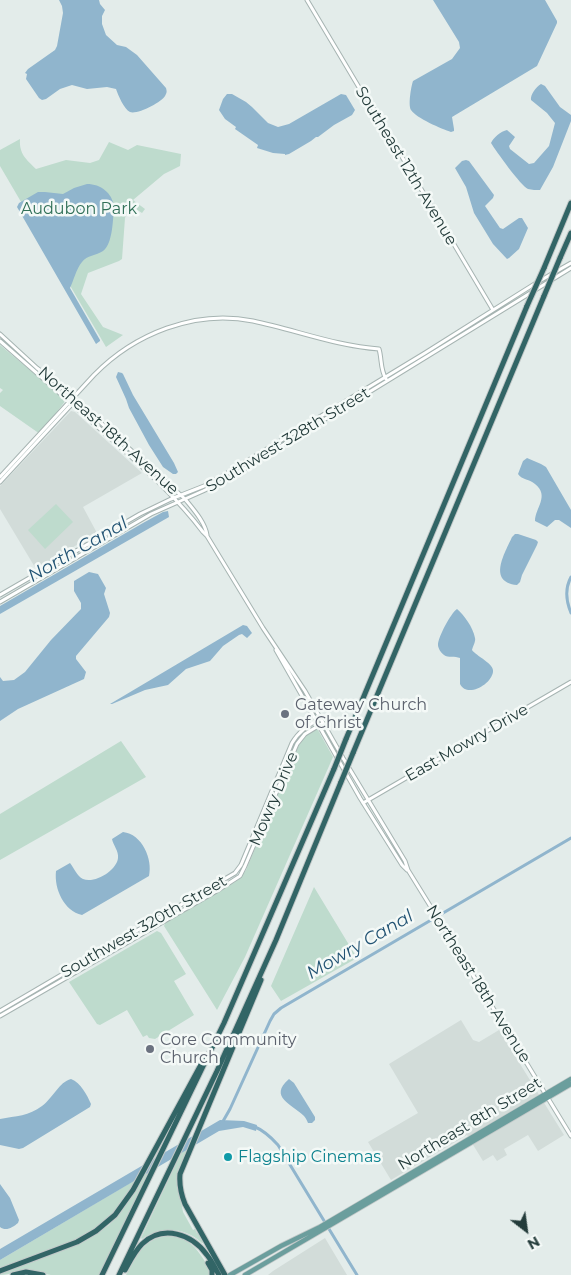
<!DOCTYPE html>
<style>
body{margin:0}
#map{position:relative;width:571px;height:1275px;overflow:hidden;background:#e3ecea;font-family:Montserrat,sans-serif}
canvas{display:block}
.north{position:absolute;left:501px;top:1205px;width:50px;height:50px;-webkit-text-stroke:4px #f4f9f7;paint-order:stroke;rotate:150deg;font-size:14px;font-weight:700;line-height:20px;text-align:center;color:#243c3b}
.north::after{content:'';display:block;margin:auto;width:18px;height:22px;background:#243c3b;clip-path:polygon(50% 0,100% 100%,50% 72%,0 100%)}
</style>
<div id="map">
<canvas width="571" height="1275"></canvas>
<div class="north">N</div>
</div>
<script>
const context = document.querySelector('canvas').getContext('2d');
context.lineJoin = 'round';
function fillPath(path, color) { context.fillStyle = color; context.fill(path, 'evenodd'); }
function stroke(path, color, width, dash) { context.strokeStyle = color; context.lineWidth = width; context.lineCap = dash ? 'butt' : 'round'; context.setLineDash(dash || []); context.stroke(path); }
function write(font, color, halo, rows, align = 'center') {
  context.font = font + ' Montserrat,sans-serif'; context.lineWidth = 5; context.setLineDash([]); context.textBaseline = 'middle'; context.strokeStyle = halo; context.fillStyle = color; for (const [text, x, y, turn = 0] of rows) {
    context.save(); context.translate(x, y); context.rotate((+turn || 0) * Math.PI / 180); context.textAlign = isNaN(turn) ? turn : align; if (halo) context.strokeText(text, 0, 0); context.fillText(text, 0, 0); context.restore();
  }
}
fillPath(new Path2D(`
 M71 411 75 412 142 473 83 507 97 533 36 569 0 509V486Z
 M461 1020 473 1040 479 1042 499 1030 564 1135 538 1151 528 1135 504 1149 507 1155 497 1161 493 1155 483 1161 467 1135 391 1180 368 1142 418 1113 389 1064Z
 M325 1238 347 1275H268L273 1271Z`), '#d2dcd9');
fillPath(new Path2D(`
 M20 139C19 154 26 159 36 169L66 160 90 163 99 160 109 142 128 150 137 145 181 154 180 166 164 174 133 200 145 209 142 213 130 205 125 218 122 259 119 261 88 273 81 294 103 327 123 335 106 347 0 166V150Z
 M0 345 66 400 40 434 0 406V393L3 390 0 388Z
 M56 504 73 522 45 549 28 530Z
 M314 730H318L333 757 245 957 217 1010 164 926 165 923 235 882 239 879 246 870 299 745 307 734Z
 M121 741 146 777 0 860V814Z
 M314 887 357 958 281 1001 271 986Z
 M157 931 161 933 186 974 174 981 194 1015 155 1039 149 1038 147 1035 143 1037 127 1010 100 1025 97 1024 69 982Z
 M187 1150 179 1171 177 1180 183 1212 193 1230 195 1229 197 1233 199 1232 204 1242 202 1243C185 1227 161 1226 142 1239L141 1238 181 1153Z
 M149 1172 99 1275C83 1275 67 1275 51 1275 43 1274 36 1270 28 1270 18 1270 10 1275 0 1275V1273L79 1244 93 1236 109 1225 120 1213 133 1195 143 1176Z
 M137 1179C128 1194 120 1208 108 1219 78 1247 35 1252 0 1269V1260Z
 M167 1236C186 1237 194 1244 204 1260 207 1265 210 1269 210 1275H126C137 1256 143 1239 167 1236Z`), '#bedbcd');
fillPath(new Path2D(`
 M59 0H99L100 4 105 10 102 16V24L106 35 117 45 126 47 137 55 166 88C167 92 167 92 165 96 162 102 137 115 130 112 124 109 118 95 116 89L107 87 87 89 72 85 60 89 46 99 42 100 39 98 26 79 27 74 25 73 28 69 55 50 57 46 63 13 62 6Z
 M433 0H545L557 21V23L537 66 452 117 454 129V131L451 132C442 129 416 118 411 110 408 105 411 87 413 81L452 59 460 48 459 42Z
 M541 84 545 86 560 107 571 115V121L553 167 540 190C536 190 532 190 528 189 521 186 496 151 491 143 493 138 501 131 507 130L515 137 509 146 510 149 529 164 534 163 549 146 555 123 547 113 531 100C530 95 536 87 541 84Z
 M227 94H232L246 102 252 107 268 123 278 127 289 124 341 94 346 95 355 110 352 115 334 125 318 137H316L311 141 289 154 285 155V154L273 153 257 148 258 145 235 129 236 127 225 119 219 110 223 99Z
 M466 160 469 161 494 195 493 198 485 206 500 228 503 229 519 218H522L528 228 519 249 509 258 507 259 493 244 474 213 466 187 455 168 462 161Z
 M87 184C101 184 112 193 114 206 113 218 113 244 103 251 96 256 87 255 82 262 76 269 74 280 70 288L100 340V341L96 344 17 207 19 203 38 192H45L63 194 74 188Z
 M118 372 122 373 123 374 133 395 174 463 178 472 176 474H173L163 467 149 445 129 408 126 399 116 377Z
 M527 458 541 464 546 467 571 510V528L559 520H555L547 527 535 521C535 508 550 496 535 484 530 479 522 480 518 474L523 461Z
 M168 511 169 517 0 614V606L143 523 163 512Z
 M515 534H518L536 540 538 542 537 545 522 575 520 582 517 585C487 582 505 553 512 537Z
 M89 572 98 574 106 588 104 594 110 613 109 617 76 656V659L86 672 84 679 18 709 0 721V677L3 681 14 680 25 672 51 640 81 609V603L74 591V581Z
 M457 609C464 615 473 627 475 638 476 641 473 646 472 650 476 656 495 664 493 672 491 685 467 698 460 684V658C455 656 448 658 444 655 441 653 438 648 438 645 438 637 451 613 457 609Z
 M243 625 247 626 252 633 247 638 242 634 239 635 223 646 210 661 186 669 168 685 145 690 112 704H110Z
 M123 832C142 834 153 859 149 876L82 915C64 911 54 889 56 871L70 863C74 868 77 876 83 879 95 884 117 870 118 858 119 851 113 845 112 839Z
 M71 1079C81 1083 87 1095 91 1104L90 1107 23 1148 19 1149 0 1145V1119C16 1116 29 1116 42 1106 53 1098 59 1082 71 1079Z
 M289 1079 294 1083 315 1117V1120L312 1123H308C307 1121 306 1118 304 1116 292 1104 268 1097 289 1079Z
 M220 1120 244 1121 257 1125 256 1131 243 1127 219 1131 0 1260V1249Z
 M0 1184 10 1198 19 1220 18 1223C13 1227 6 1232 0 1227Z`), '#90b5cd');
stroke(new Path2D(`
 M571 577C565 588 566 601 571 613
 M222 1123 230 1109 270 1021 274 1014 281 1008 571 838
 M253 1126C263 1130 270 1136 278 1145L357 1275`), '#90b5cd', 3);
const minor = new Path2D(`
 M307 0 360 89 373 108 493 310
 M0 334 37 368 58 384 185 499C193 509 205 522 207 535
 M0 341C39 375 79 410 118 445 148 472 178 499 203 532L207 536 263 628 305 691 343 758 405 861 408 870 468 967 571 1136
 M0 477 94 375C134 334 195 309 253 321 296 330 336 346 379 349 382 359 380 369 386 379
 M0 482 72 404
 M0 595 140 514 171 499 204 486 224 475 425 353 536 283 571 263
 M0 602 151 514 203 491 226 480 571 268
 M276 650 360 798 402 865 407 870
 M363 803 571 682
 M0 1011 235 873 241 865 292 743C299 731 309 725 320 718
 M0 1016 220 889 240 876 245 866 297 744 305 734 323 723`);
const major = new Path2D(`
 M230 1275 281 1246 320 1227 571 1079
 M245 1275 571 1084`);
const highway = new Path2D(`
 M560 258 571 233
 M544 268 571 203
 M346 739 527 306
 M353 753 544 296
 M208 1263 212 1270V1275
 M125 1270C130 1261 135 1251 142 1244 163 1224 192 1234 207 1255 212 1261 215 1268 219 1275
 M0 1271 77 1242 96 1231 115 1215 133 1190 203 1061
 M13 1275 26 1272 43 1275
 M102 1275 224 1023 334 769
 M119 1275 217 1071 276 940 341 782
 M225 1275 185 1204C181 1194 179 1185 180 1174L261 980`);
stroke(minor, '#a6b4b2', 5);
stroke(major, '#c2c8c8', 6);
stroke(highway, '#c2c8c8', 7);
stroke(minor, '#fff', 3);
stroke(major, '#6b9e9d', 4.5);
stroke(highway, '#326566', 5);
const highwayBridge = new Path2D(`
 M544 296 560 258
 M527 306 544 268
 M334 769 346 739
 M341 782 353 753`);
stroke(highwayBridge, '#c2c8c8', 7, []);
stroke(highwayBridge, '#326566', 5);
for (const [x, y, r, color] of [
 [285,714,5,"#6b7280"],
 [150,1049,5,"#6b7280"],
 [228,1157,5,"#0f9aa8"]
]) { const dot = new Path2D(); dot.arc(x, y, r, 0, 2 * Math.PI); context.fillStyle = color; context.fill(dot); stroke(dot, '#f4f9f7', 2); }
write('16px', '#243c3b', '#f4f9f7', [
 ["Southeast 12th Avenue",406,166,59],
 ["Northeast 18th Avenue",108,431,42],
 ["Southwest 328th Street",288,440,-31],
 ["East Mowry Drive",467,743,-30],
 ["Mowry Drive",274,799,-67],
 ["Southwest 320th Street",144,927,-30],
 ["Northeast 18th Avenue",478,984,58],
 ["Northeast 8th Street",470,1124,-31]
]);
write('16px', '#317058', '#f4f9f7', [
 ["Audubon Park",79,209]
]);
write('16px', '#5b616d', '#f4f9f7', [
 ["Gateway Church",295,705],
 ["of Christ",295,723],
 ["Core Community",160,1040],
 ["Church",160,1058]
], 'left');
write('16px', '#0d838f', '#f4f9f7', [
 ["Flagship Cinemas",238,1157]
], 'left');
write('italic 18px', '#235474', '#f4f9f7', [
 ["North Canal",78,550,-30],
 ["Mowry Canal",360,945,-30]
]);
</script>
